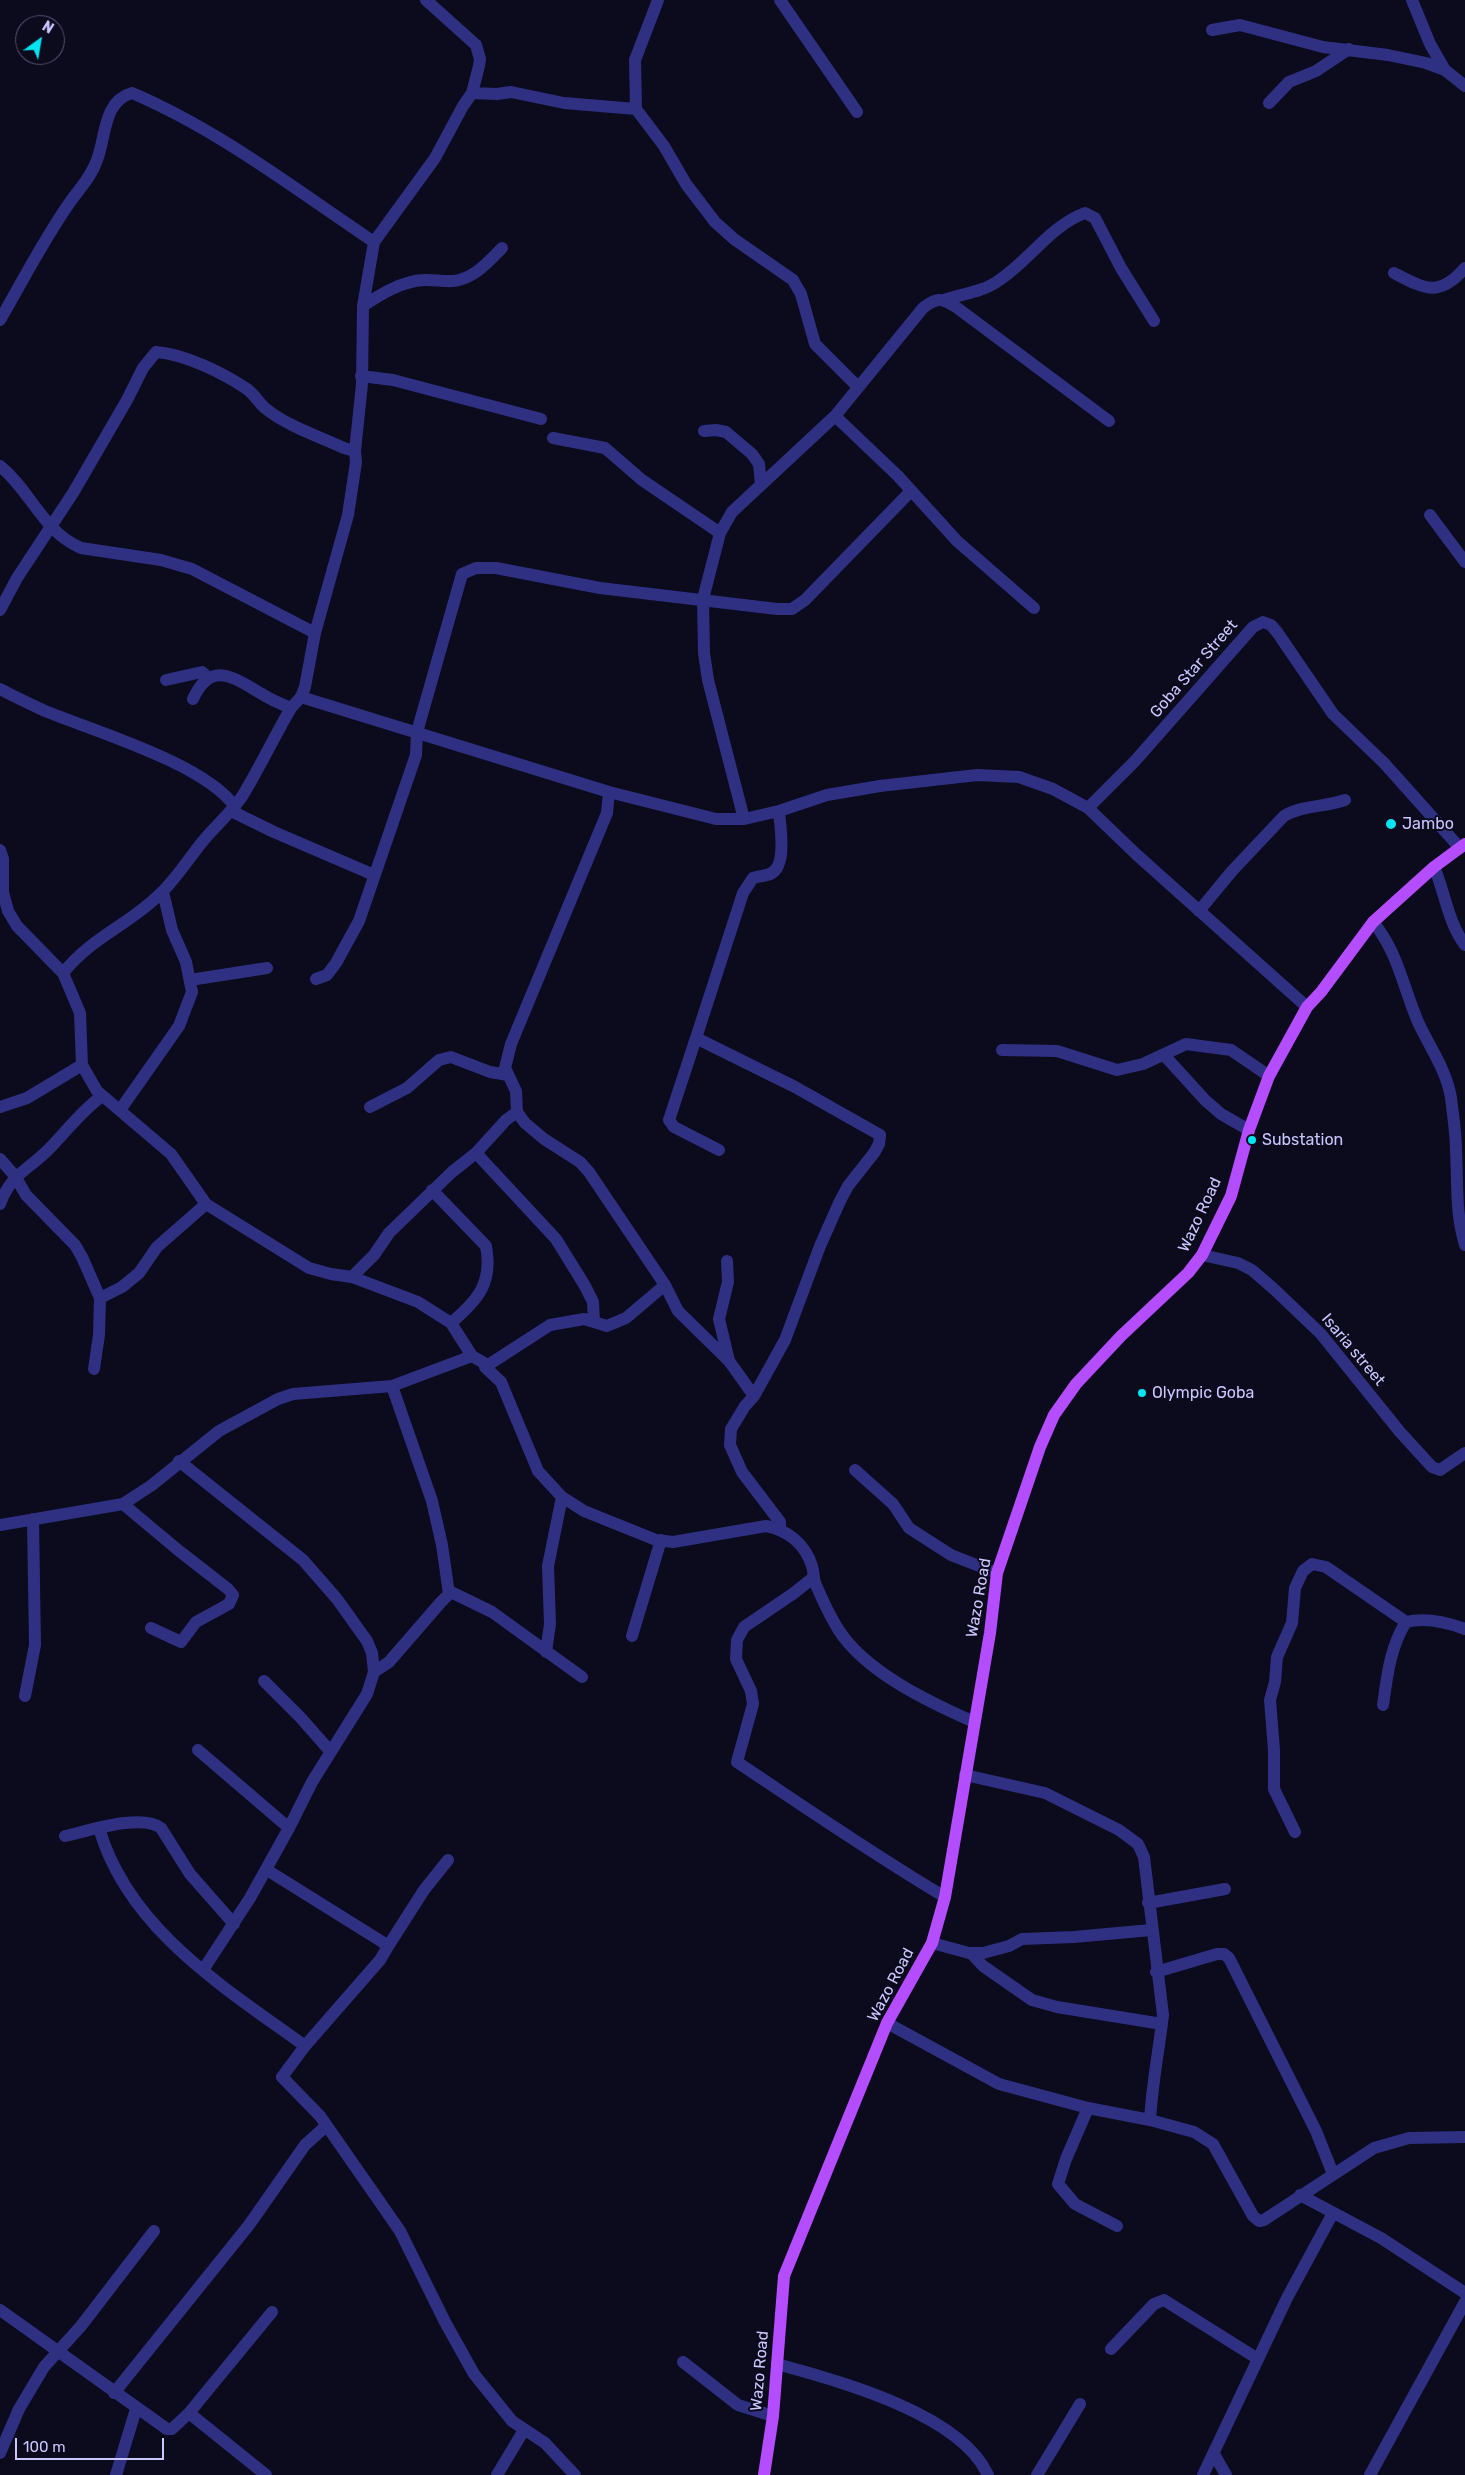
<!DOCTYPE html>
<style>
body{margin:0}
#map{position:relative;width:1465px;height:2475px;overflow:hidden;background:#0c0a1d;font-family:Rubik,sans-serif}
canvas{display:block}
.north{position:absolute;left:15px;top:15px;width:50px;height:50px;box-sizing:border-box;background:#0c0a1d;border:1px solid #585577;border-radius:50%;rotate:32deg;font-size:14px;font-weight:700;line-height:20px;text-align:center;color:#cac6ff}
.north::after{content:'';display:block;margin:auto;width:18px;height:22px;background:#00e5f1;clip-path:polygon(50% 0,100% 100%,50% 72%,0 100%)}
.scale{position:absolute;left:15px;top:2438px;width:149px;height:22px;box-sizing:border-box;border:2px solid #cac6ff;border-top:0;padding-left:6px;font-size:15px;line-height:18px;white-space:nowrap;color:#cac6ff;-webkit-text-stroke:4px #0c0a1d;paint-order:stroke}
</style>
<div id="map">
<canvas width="1465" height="2475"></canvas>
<div class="north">N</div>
<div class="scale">100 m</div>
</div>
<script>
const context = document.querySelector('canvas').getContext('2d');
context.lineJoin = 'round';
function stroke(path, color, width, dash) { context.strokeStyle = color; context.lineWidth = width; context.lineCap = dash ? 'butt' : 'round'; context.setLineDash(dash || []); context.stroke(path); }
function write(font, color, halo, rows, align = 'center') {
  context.font = font + ' Rubik,sans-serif'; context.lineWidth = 4; context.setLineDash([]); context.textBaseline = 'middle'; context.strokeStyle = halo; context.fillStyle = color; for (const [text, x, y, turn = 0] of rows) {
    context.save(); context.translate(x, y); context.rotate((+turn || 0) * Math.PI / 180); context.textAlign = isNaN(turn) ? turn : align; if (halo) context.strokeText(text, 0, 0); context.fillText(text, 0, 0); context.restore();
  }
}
stroke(new Path2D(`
 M658 0 635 60 636 109 664 146 686 184 715 222 734 239 793 280 801 294 815 344 858 387
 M780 0 857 112
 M1412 0 1430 44 1445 70 1465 86
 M1212 30 1240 25 1323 47 1388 55 1426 63 1445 70
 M472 93 497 94 511 92 564 103 636 109
 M1269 103 1289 82 1316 71 1349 49
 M1394 273C1425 289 1439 298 1465 268
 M944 300C961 294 983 292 998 281 1029 261 1050 226 1085 213L1095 218 1121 268 1154 321
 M363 306C381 294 402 281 424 280 436 279 450 284 462 279 478 274 490 260 502 248
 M0 320C22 282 43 241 68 205 78 190 91 178 97 160 106 137 103 101 132 93 219 130 295 189 374 242
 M361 376 393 380 541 419
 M835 416 898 476 957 541 1034 608
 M704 431 716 430 726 432 752 454 759 464 761 485
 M553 438 605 448 642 480 720 533
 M0 466C31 491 42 531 81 548L161 560 192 569 315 633
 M1430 515 1465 562
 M0 610 17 578 73 493 127 400 143 368 156 352C185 354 223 373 247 389 254 394 259 403 265 408 285 425 320 437 344 448L355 451
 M166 680 202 672 209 678
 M0 689C15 697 30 704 45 711 94 731 206 764 235 807
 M301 697 609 792 716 819H744L779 811 827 795 880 786 977 775 1019 777 1053 789 1088 808 1137 855 1307 1007
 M193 699C211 659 234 678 262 694 271 700 281 704 291 708
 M609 792 607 813 511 1044 505 1068 516 1091 517 1112 525 1123 544 1139 580 1162 589 1172 665 1285 678 1311 729 1361 754 1396
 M1088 808 1135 761 1253 627 1263 622 1271 625 1277 632 1333 714 1384 763 1460 848
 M231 811 274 832 374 875
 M744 819 708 680 704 653 703 599 720 533 732 512 835 416 923 308C937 297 942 298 956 307L1109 421
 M0 850 3 859V892L8 911 17 926 63 973 80 1013 82 1065 97 1091 171 1154 206 1204 309 1268 331 1274 352 1277 418 1302 451 1323 472 1356 486 1364 485 1367 501 1382 538 1471 562 1497 584 1511 656 1540 673 1542 766 1526C788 1530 805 1544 812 1566 814 1572 813 1579 816 1585 822 1599 830 1616 838 1629 865 1672 929 1702 974 1722
 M1434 867C1445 892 1448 923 1465 945
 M1199 911 1232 871 1284 816C1302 805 1325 807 1345 800
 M1373 922C1398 952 1403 987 1418 1022 1429 1046 1447 1071 1451 1098 1453 1115 1456 1133 1456 1151 1458 1185 1455 1211 1465 1245
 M63 973C93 936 129 925 160 894 176 879 189 858 203 841 216 825 232 812 243 795 260 767 274 737 291 708L301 697 305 687 315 633 348 515 356 462 355 451 362 384 363 306 374 242 435 158 463 106 472 93 479 66 480 59 476 45 426 0
 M316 979 327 975 336 963 359 921 416 755 417 732 462 574 476 568H496L600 588 777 609H792L805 600 911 491
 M190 980 267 968
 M696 1038 743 893 753 878C759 876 767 876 772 873 787 864 780 826 779 811
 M1002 1050 1057 1051 1117 1070 1143 1064 1186 1044 1231 1050 1269 1076
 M1164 1055 1205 1100 1221 1114 1249 1130
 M0 1107 27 1098 82 1065
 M370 1107 407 1088 439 1060 451 1057 490 1072 508 1075
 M120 1110 179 1026 192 992 186 962 172 930 163 892
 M719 1150 674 1127 669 1120 696 1038 795 1087 880 1135 879 1144 874 1153 848 1186 840 1201 820 1246 785 1340 754 1396 745 1406 731 1429 730 1445 742 1472 780 1522V1529
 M476 1153 556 1239 585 1286 593 1302 594 1322
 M0 1159 15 1176 26 1195 75 1245 82 1257 100 1298 122 1287 139 1273 157 1247 206 1204
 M432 1190 486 1246C493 1283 478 1300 451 1323
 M0 1204C11 1174 28 1170 48 1150 67 1131 81 1111 102 1096
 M1202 1255 1238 1263 1252 1270 1275 1290 1321 1334 1400 1432 1432 1467 1440 1470 1465 1453
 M727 1261 728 1282 719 1319 729 1361
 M352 1277 374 1255 389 1233 452 1172 476 1153 506 1120 517 1112
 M485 1367 550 1325 584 1319 607 1326 626 1318 665 1285
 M94 1369 99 1335 100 1298
 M392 1386 432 1501 442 1545 449 1594
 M179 1461 303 1560 337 1599 367 1641 372 1653 374 1672 367 1694 312 1782 289 1828 250 1898 203 1970
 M855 1470 893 1504 909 1528 951 1555 997 1573
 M123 1504 178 1550 228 1589 233 1595 229 1604 196 1622 181 1642 151 1628
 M0 1525 123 1504 152 1485 219 1431 278 1399 293 1394 392 1386 472 1356
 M814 1577 794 1593 744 1627 737 1640 736 1659 751 1691 753 1704 737 1762C806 1808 874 1855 945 1897
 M632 1636 661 1540
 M546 1652 550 1624 548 1566 562 1497
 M374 1672 389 1662 441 1602 449 1594 453 1593 492 1612 582 1677
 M264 1681 300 1717 330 1751
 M25 1696 35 1645 33 1519
 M1383 1705C1387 1677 1390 1647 1406 1622 1426 1617 1446 1622 1465 1629
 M198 1750 289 1828
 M965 1775 1045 1793 1119 1830 1138 1844 1144 1857 1163 2015C1159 2050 1152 2084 1150 2120
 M99 1828C128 1929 225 1988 305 2046
 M1295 1832 1274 1789V1750L1270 1700 1275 1682 1277 1657 1292 1623 1295 1588 1303 1571 1312 1564 1326 1567 1406 1622
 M65 1836C88 1831 142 1813 161 1828L190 1874 234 1924
 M267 1870 384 1943 387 1948 380 1960 305 2046 282 2077 320 2116 400 2231 445 2322 474 2374 512 2421 545 2443 575 2475
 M1148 1903 1225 1889
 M932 1943 969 1953H983L1009 1946 1022 1939 1074 1937 1151 1930
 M387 1948 424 1890 448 1860
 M971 1953 983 1966 1032 2000 1057 2007 1162 2024
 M1156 1972 1217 1954H1224L1229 1958 1316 2131 1333 2174
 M887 2023 999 2084 1088 2108 1150 2120 1194 2132 1213 2144 1253 2216 1259 2221 1264 2220 1374 2148 1409 2138 1465 2137
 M1088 2108 1066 2159 1058 2184 1075 2204 1117 2226
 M1300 2195 1381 2238 1465 2293
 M0 2310 167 2429H172L189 2413 272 2312
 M1111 2349 1154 2304 1164 2300 1258 2359
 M683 2362 738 2405 773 2416
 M777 2364C838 2381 960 2413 988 2475
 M114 2393 249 2225 305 2145 326 2126
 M189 2413 266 2475
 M0 2453 19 2409 44 2367 81 2326 154 2231
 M1214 2454 1226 2475
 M116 2475 136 2409
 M497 2475 524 2430
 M1037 2475 1080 2404
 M1203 2475 1287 2298 1333 2213
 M1370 2475 1465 2302`), '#2f3082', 12);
stroke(new Path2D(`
 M764 2475 773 2416 784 2276 887 2023 932 1943 945 1897 990 1633 997 1573 1040 1447 1054 1415 1076 1384 1121 1336 1188 1273 1202 1255 1231 1196 1249 1130 1269 1076 1307 1007 1321 992 1373 922 1434 867 1465 844`), '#b44dff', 12);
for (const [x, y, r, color] of [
 [1391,824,6,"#00e5f1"],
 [1252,1140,5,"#00e5f1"],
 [1142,1393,5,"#00e5f1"]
]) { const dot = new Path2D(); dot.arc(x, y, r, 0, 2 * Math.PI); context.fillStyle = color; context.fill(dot); stroke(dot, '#0c0a1d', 2); }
write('16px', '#cac6ff', '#0c0a1d', [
 ["Goba Star Street",1194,669,-49],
 ["Wazo Road",1200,1215,-65],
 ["Isaria street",1353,1350,50],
 ["Wazo Road",979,1598,-80],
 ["Wazo Road",891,1985,-62],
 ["Wazo Road",760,2371,-85]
]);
write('16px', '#cac6ff', '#0c0a1d', [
 ["Jambo",1402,824],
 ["Substation",1262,1140],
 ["Olympic Goba",1152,1393]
], 'left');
</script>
